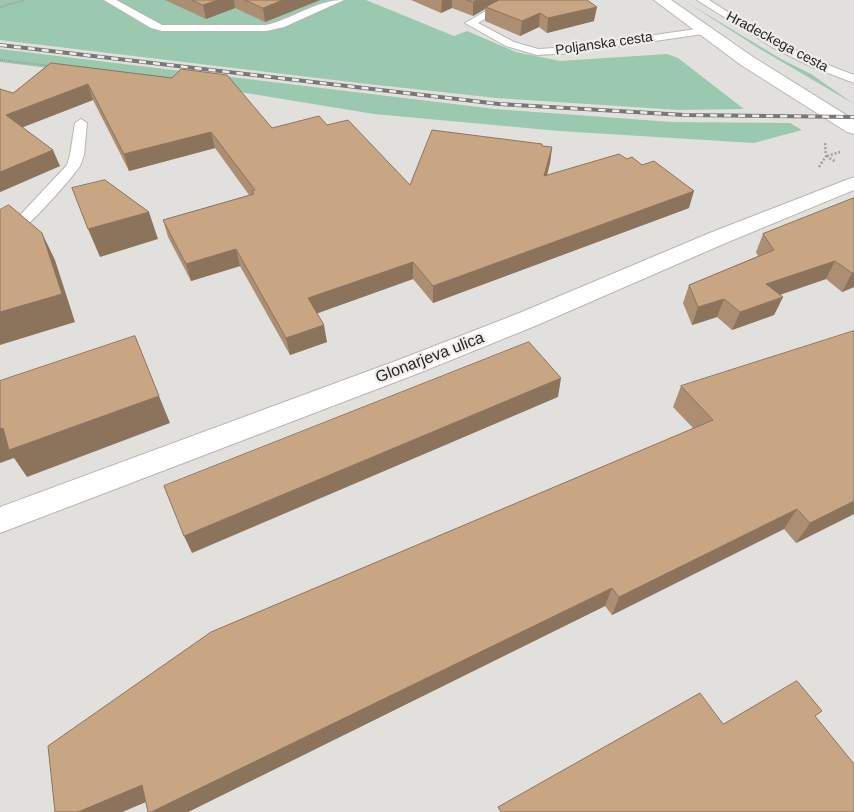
<!DOCTYPE html>
<style>
body{margin:0}
canvas{display:block;background:#e1e0dd}
</style>
<canvas width="854" height="812"></canvas>
<script>
const context = document.querySelector('canvas').getContext('2d');
context.lineJoin = 'round';
function fillPath(path, color) { context.fillStyle = color; context.fill(path, 'evenodd'); }
function stroke(path, color, width, dash) { context.strokeStyle = color; context.lineWidth = width; context.lineCap = dash ? 'butt' : 'round'; context.setLineDash(dash || []); context.stroke(path); }
function write(font, color, halo, rows, align = 'center') {
  context.font = font + ' Arial,sans-serif'; context.lineWidth = 4.5; context.setLineDash([]); context.textBaseline = 'middle'; context.strokeStyle = halo; context.fillStyle = color; for (const [text, x, y, turn = 0] of rows) {
    context.save(); context.translate(x, y); context.rotate((+turn || 0) * Math.PI / 180); context.textAlign = isNaN(turn) ? turn : align; if (halo) context.strokeText(text, 0, 0); context.fillText(text, 0, 0); context.restore();
  }
}
fillPath(new Path2D(`
 M0 0H366L454 36 467 31 516 52 560 61 667 54 678 58 744 109 679 110 496 98 359 83 0 40Z
 M683 0 781 59 811 74 854 104 760 49Z
 M0 49 495 109 672 122 790 123 802 130 754 143 559 131 374 114 240 92 0 62Z`), '#9ac9b0');
const service = new Path2D(`
 M104 0H116L162 25H266C293 19 316 0 344 0L284 27 266 31H162L151 28Z
 M505 0H518L478 23 514 42 538 49 572 47 703 28 708 31 703 34 572 53 537 55 506 46 465 23Z
 M697 0H709C755 30 802 56 854 75V83L810 66 772 47Z
 M81 119 87 123 84 155 80 166C68 183 18 240 0 245V233L10 226 67 165 70 155 75 123Z`);
const tertiary = new Path2D(`
 M854 177V190L728 242 535 326 419 373 0 533V507L401 359 517 314 712 232Z`);
const secondary = new Path2D(`
 M654 0H671L753 57 854 120V134L847 132 741 65Z`);
stroke(service, '#b8b6b3', 2);
stroke(tertiary, '#b8b6b3', 2);
stroke(secondary, '#b8b6b3', 2);
stroke(new Path2D(`
 M0 7 25 0
 M0 60 52 66`), '#a09f9d', 2, [1, 1]);
stroke(new Path2D(`
 M826 156 836 162
 M827 156 840 152
 M819 167 826 156 825 143`), '#a09f9d', 2.5, [2, 2]);
fillPath(service, '#fff');
fillPath(tertiary, '#fff');
fillPath(secondary, '#fff');
const rail = new Path2D(`
 M0 45 499 104 685 115 854 117`);
stroke(rail, '#787775', 4);
stroke(rail, '#efedea', 2.5, [7]);
fillPath(new Path2D(`
 M165 0H320L265 22 235 8 206 19Z
 M411 0H587L594 21 547 33 539 27 520 36 485 21V9L473 16 452 8 441 13Z
 M51 63 272 128 327 125 410 185 542 146 552 147 550 163 547 175 689 208 433 303 413 279 317 313 327 342 290 355 240 266 191 281 168 237 163 220 249 195 215 148 129 171 93 100 23 127 60 166 0 192 13 93Z
 M854 198V287L842 292 826 279 780 295 783 297 774 315 732 330 717 317 692 325 683 303 689 285 758 256 756 252 763 234Z
 M681 386 854 514 796 543 784 529 612 615 605 606 188 812H148L146 802 122 812H55L693 428 673 407Z`), '#ac8f72');
fillPath(new Path2D(`
 M218 0H234L235 8 206 19 203 5Z
 M283 0H320L265 22 263 8Z
 M442 0H452V8L441 13Z
 M478 0H501L486 7 485 9 473 16V2Z
 M597 7 594 21 547 33 548 18Z
 M540 13 539 27 520 36 522 21Z
 M88 84 93 100 13 131 6 115Z
 M211 132 215 148 129 171 124 154Z
 M552 147 550 163 542 193 544 176Z
 M53 150 60 166 0 192V172Z
 M694 191 689 208 433 303V286Z
 M149 212 158 239 100 257 88 229Z
 M42 233 55 260 75 322 0 345V312Z
 M236 249 240 266 191 281 186 264Z
 M835 261 826 279 758 302 766 284Z
 M413 262V279L310 316 308 298Z
 M852 273H854V287L842 292Z
 M783 297 774 315 732 330 740 312Z
 M724 299 717 317 692 325 698 307Z
 M324 325 327 342 290 355 286 338Z
 M561 378 558 397 192 553 184 536Z
 M159 396 170 423 27 477 14 458 0 463V429Z
 M854 501V514L796 543 810 523Z
 M797 509 784 529 612 615 619 597Z
 M612 588 605 606 188 812H151Z
 M142 785 155 798 122 812H78Z`), '#8c745c');
const building = new Path2D(`
 M192 0H218L203 5Z
 M245 0H283L263 8Z
 M467 0H478L473 2Z
 M499 0H587L597 7 548 18 540 13 522 21 486 7Z
 M51 63 172 78 181 69 227 75 272 128 319 116 327 125 348 120 410 185 432 130 542 144V146L552 147 544 176 619 154 627 159 632 157 642 165 654 161 694 191 433 286 413 262 308 298 324 325 286 338 236 249 186 264 163 220 254 194 252 191 255 190 211 132 124 154 88 84 6 115 53 150 0 172V89L13 93Z
 M105 180 149 212 88 229 72 188Z
 M854 198V273H852L835 261 766 284 783 297 740 312 724 299 698 307 689 285 774 250 763 234Z
 M9 205 42 233 62 294 0 312V210Z
 M854 331V501L810 523 797 509 619 597 612 588 151 812H148L142 785 78 812H55L48 746 211 632 713 420 681 386Z
 M135 336 159 396 9 450 3 428 0 429V381Z
 M529 342 561 378 184 536 164 486Z
 M797 681 822 711 815 716 854 764V812H501L498 807 700 693 723 724Z`);
fillPath(building, '#c8a684');
stroke(building, '#8c745c', 1);
write('14px', '#272625', '#efedea', [
 ["Hradeckega cesta",777,42,28],
 ["Poljanska cesta",604,44,-8]
]);
write('16px', '#272625', '#efedea', [
 ["Glonarjeva ulica",430,358,-21]
]);
</script>
